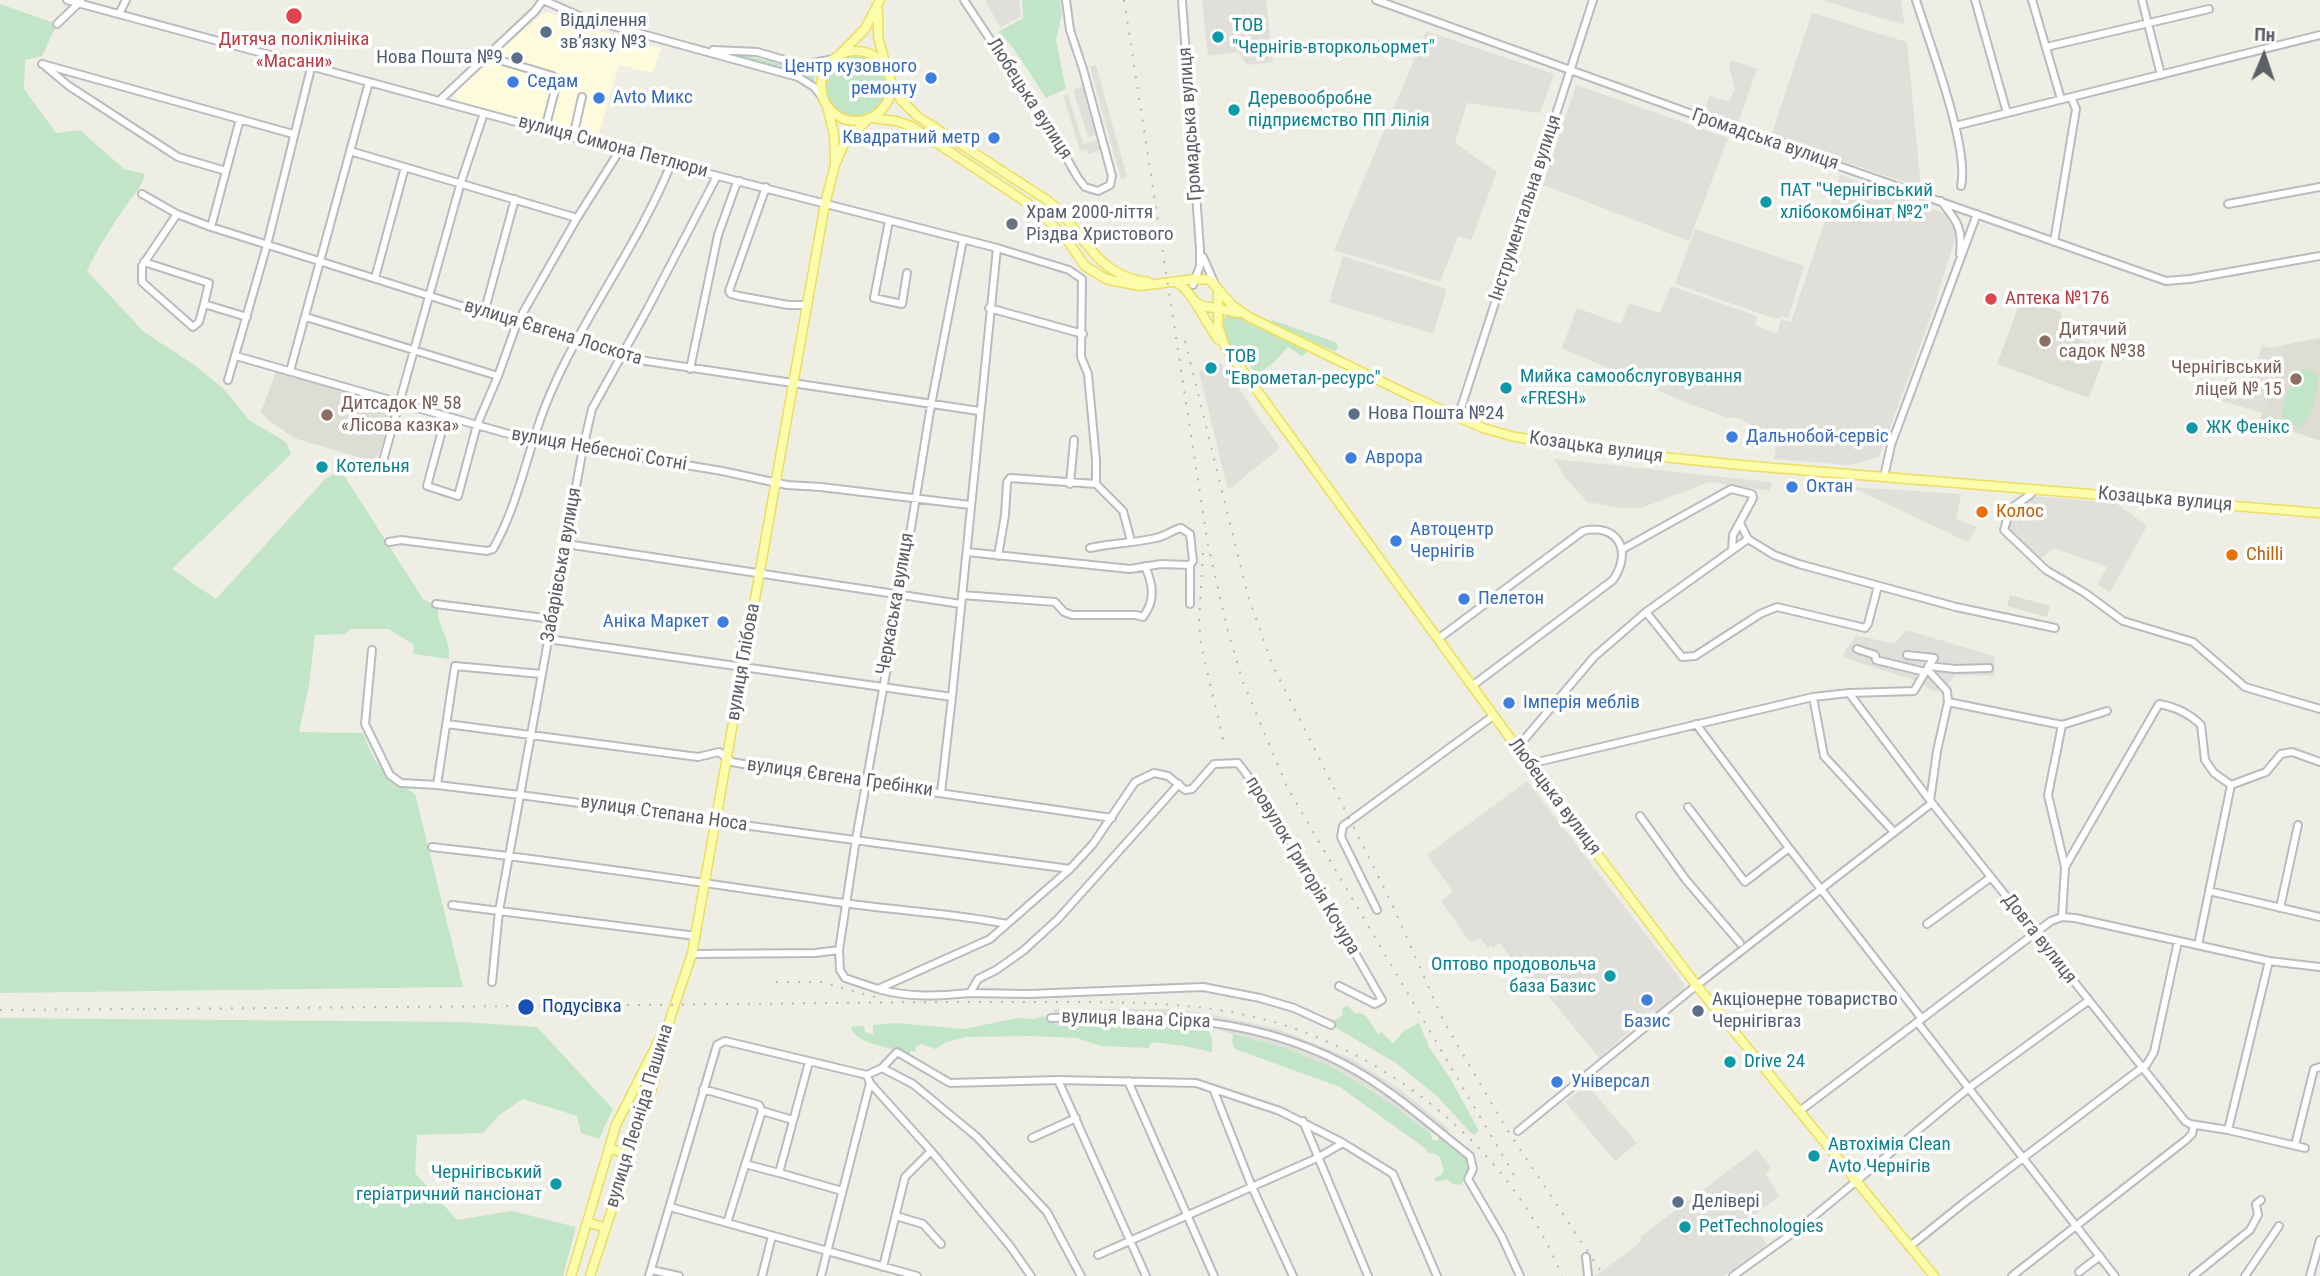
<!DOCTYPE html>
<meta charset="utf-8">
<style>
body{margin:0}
#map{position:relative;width:2320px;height:1276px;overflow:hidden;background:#eeeee5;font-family:"Roboto Condensed",sans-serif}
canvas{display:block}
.north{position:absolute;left:2229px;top:21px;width:70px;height:70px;-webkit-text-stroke:5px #fff;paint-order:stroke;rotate:2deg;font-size:19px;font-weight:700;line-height:28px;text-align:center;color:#5c5f65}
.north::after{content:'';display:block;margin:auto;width:24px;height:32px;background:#5c5f65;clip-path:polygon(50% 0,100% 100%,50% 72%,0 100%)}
</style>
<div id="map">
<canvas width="2320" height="1276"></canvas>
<div class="north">Пн</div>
</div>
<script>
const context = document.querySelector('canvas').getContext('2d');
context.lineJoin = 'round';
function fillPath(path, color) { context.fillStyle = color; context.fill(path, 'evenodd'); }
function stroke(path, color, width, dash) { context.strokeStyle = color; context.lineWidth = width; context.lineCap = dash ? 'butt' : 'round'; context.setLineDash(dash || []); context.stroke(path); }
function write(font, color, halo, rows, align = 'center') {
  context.font = font + ' "Roboto Condensed",sans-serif'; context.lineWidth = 7; context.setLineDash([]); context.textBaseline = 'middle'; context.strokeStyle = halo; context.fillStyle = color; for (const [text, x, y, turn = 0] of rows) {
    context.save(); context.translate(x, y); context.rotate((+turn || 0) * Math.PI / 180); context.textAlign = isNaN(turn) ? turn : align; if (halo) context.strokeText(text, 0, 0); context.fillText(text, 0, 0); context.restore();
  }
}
fillPath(new Path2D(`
 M548 12 599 31 661 48 653 73 619 65 597 140 458 102 455 96 456 91 542 14Z`), '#fdfbdb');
fillPath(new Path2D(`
 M985 0H1019L1021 17 1000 27Z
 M1202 0H1266L1273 62 1247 65 1238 52 1208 56Z
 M1821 0H1901L1905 25Z
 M1812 13 1907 42 1921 188 1771 136Z
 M1426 31 1554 74 1540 113 1467 103 1455 143 1497 172 1471 240 1458 236 1440 282 1334 250Z
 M1732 60 1757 69 1737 126 1696 111 1701 105 1706 106 1709 96 1729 102 1735 89 1729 67Z
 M1096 65 1127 177 1121 179 1090 67Z
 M1576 85 1728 138 1689 241 1543 185Z
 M1083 86 1098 134 1088 137 1073 90Z
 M1068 94 1083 144 1097 140 1100 150 1088 154 1087 149 1080 151 1063 95Z
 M1840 175 1949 215 1955 228V239L1931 316 1879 457 1849 465 1774 459 1778 435 1746 423 1739 418H1728L1684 402 1562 348 1577 308 1621 324 1629 303 1660 313 1671 286 1757 316 1755 325 1777 334 1781 319 1791 322Z
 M1695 229 1804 266 1788 319 1782 316 1776 319 1675 284Z
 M1343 256 1447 289 1433 334 1329 302Z
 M2283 345 2262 413 2219 400 2226 378 2250 383 2262 346 2271 348Z
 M1221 363 1280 448 1228 490 1199 372Z
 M1554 459 1771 482 1770 491 1709 482 1641 508H1622L1587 502 1565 477Z
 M1851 487 1961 494 1956 519 1977 527 1968 542Z
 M2034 496 2116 503 2147 526 2110 592 2097 585 2107 567 2054 548 2040 559 2009 529 2014 510Z
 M1906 630 1994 656 1995 676 1956 675 1948 684 1935 692 1914 680 1844 658V652L1856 635 1894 644Z
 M1527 781 1684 984 1683 992 1656 1012 1653 1011 1599 1058 1535 980 1530 983 1499 942 1493 949 1491 946 1488 948 1480 938 1470 942 1441 901 1453 892 1427 855Z
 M1054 1009H1165L1201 1012V1017L1136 1014 1054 1015Z
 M1204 1013 1278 1029 1352 1059 1401 1090 1449 1129 1446 1133 1432 1121 1371 1077 1256 1029 1203 1018Z
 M1135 1019 1210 1024V1031L1142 1025 1054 1026V1020Z
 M1222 1025 1307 1050 1357 1073 1386 1092 1435 1130 1431 1134 1389 1101 1387 1103 1381 1099 1382 1096 1334 1068 1277 1045 1221 1031Z
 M1587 1085 1637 1143 1615 1161 1565 1102Z
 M1757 1149 1771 1167 1766 1174 1779 1196 1750 1219 1767 1245 1724 1276H1595L1638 1244 1642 1240 1640 1237Z`), '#e0dfd9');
fillPath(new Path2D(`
 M2022 297 2061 312 2062 333 2107 350 2089 398 1997 364Z
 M2320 338V441L2260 420 2283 345Z
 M276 372 394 403 379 454 371 461 294 438 267 419 261 412Z
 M2010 595 2050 606 2047 617 2007 606Z`), '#deddd3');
fillPath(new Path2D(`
 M1022 0H1060L1062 13 1056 41 1066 89 1046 98 1014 49 998 32 1023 18Z
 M0 4 57 24 42 56 25 60 24 89 56 133 80 130 124 169 145 174C141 189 133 195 125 207 111 228 97 249 87 271L144 332 193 364 224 389 249 420 286 442 291 454 172 569 216 599 326 478 338 472 345 477 423 599 438 607C437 630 451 636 449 659L413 654 414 645 389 629H350L346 634 315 635 309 685 299 732 363 733C376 769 383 773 415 794L463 987 0 993Z
 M744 55 801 69 817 66 813 83 801 74 743 57Z
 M826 86a30 30 0 1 1 60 0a30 30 0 1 1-60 0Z
 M1235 314 1305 348 1306 353 1302 356 1288 347 1273 363 1257 375 1243 357 1240 358 1222 334V322L1227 315Z
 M1272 320 1335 342 1338 346 1337 350 1334 351 1271 323Z
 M2303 369 2310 370 2317 375C2320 391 2312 415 2301 426 2289 426 2283 424 2281 412L2293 376Z
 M1348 1006 1356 1014 1360 1013 1367 1017 1378 1034 1381 1032 1393 1043 1405 1030 1419 1023 1429 1047 1450 1078 1479 1131 1474 1135 1468 1130 1438 1097 1396 1063 1331 1025V1020H1335L1342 1016 1343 1007Z
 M1043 1016 1051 1020 1055 1026 1142 1025 1209 1031 1212 1039V1052L1184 1046 1152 1042 1148 1048 1101 1046 1077 1038 1031 1036 966 1037 947 1042 935 1049 921 1044 916 1046 915 1051H910L909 1054C894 1047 854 1045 851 1027L864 1026 865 1032 873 1035V1025L895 1023 964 1029 1017 1018 1035 1019Z
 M0 1018 465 1022 537 1027 613 1109 599 1139 581 1133 577 1116 523 1099 499 1115 483 1133 417 1135 415 1173 457 1220 512 1211 576 1227 563 1276H0Z
 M1233 1034 1277 1045 1334 1068 1382 1097 1381 1099 1387 1103 1388 1101 1431 1134 1432 1140 1437 1141 1440 1137C1461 1153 1481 1154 1461 1185L1453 1184 1447 1179 1437 1182 1434 1178 1441 1175 1444 1170 1440 1157 1432 1152 1429 1154 1426 1149 1340 1087 1235 1049 1232 1043Z`), '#c2e5c8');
const minor = new Path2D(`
 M67 0 671 164 997 248 1069 270 1082 279 1081 357 1088 374 1096 460V484
 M543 0 584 18 798 77 814 87 826 102
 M964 0 1054 136 1078 178 1085 187 1098 191 1110 185 1112 176 1083 69 1070 30 1066 0
 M1182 0 1200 249V266L1193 285
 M1376 0 1731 128 2166 281 2190 279 2320 256
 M1916 0C1929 42 1970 148 1961 186
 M1975 0 2007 113
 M2032 0 2061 99
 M2142 0 2161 75
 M119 14 126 0
 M57 24 81 1
 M2046 47 2209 9
 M713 50 757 52 802 65 834 59
 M489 54 496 59 553 76 556 86 545 129
 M42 64 293 134
 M46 67 69 86 178 157 226 171
 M439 101 535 11 543 0
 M1955 126 2320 35
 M573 137 582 97
 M350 151 577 218
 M766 187 729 291 731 294 739 296 788 305H806
 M142 194 177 214 211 227 576 342 646 361 979 411
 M1941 201C1957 221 1963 228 1960 254
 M2228 204 2320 187
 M177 214 142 266V282L193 327 199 322 204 304 247 317
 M889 221 874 298 902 304 907 273
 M211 227 240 119
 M963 240 931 405 900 595 856 839 839 950 840 970 845 978 878 989 990 939 1070 869 1093 844 1135 782 1154 773 1168 776 1185 790 1192 789 1214 764 1238 763 1245 772 1286 833 1382 1000 1375 1004 1339 986
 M2054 242 2076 109 2071 97
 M1203 257 1214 282
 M144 262 209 283 204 304
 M375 278 405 167
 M989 308 1083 334
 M484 313 515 199
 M306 317 498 376
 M236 356 505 433 535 440 722 471 787 485 821 487 970 505
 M690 369 718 235 736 185 740 181
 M290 371 369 82
 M228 380 267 245 311 68
 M446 416 427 486 458 496 477 425 498 376 517 323 577 218 620 150
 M1458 417 1593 0
 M381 468 461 182 484 113
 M1884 477 1891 445 1977 214
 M1070 484 1074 440
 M2032 489 2031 494 2010 509 2004 530 2046 570 2085 593 2123 621 2193 642 2245 687 2320 709
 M1740 523 1748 539 1774 555 1799 564 1956 607 2055 628
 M389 542 401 540 487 551 493 549C519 503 527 452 546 404 580 320 637 248 671 164
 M566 544 961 604
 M1090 548C1112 543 1135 543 1156 538 1166 536 1172 530 1181 528L1190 534 1193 561 1190 565
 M1623 549 1731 489 1752 494 1753 498 1733 535 1732 550
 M967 552 1130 569 1161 564 1190 565V604
 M998 556 1005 515 1007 482 1010 478 1096 484 1123 511 1131 541
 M962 595 1055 602 1064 612 1072 615H1136L1143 617C1156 600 1153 585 1145 566
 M436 604 552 619
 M1646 612 1682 657 1695 656 1760 614 1777 607 1865 628 1868 624 1878 586
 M548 639 952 697
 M1438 639 1583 531C1618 523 1633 551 1613 580L1472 686
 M1857 649 1875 655 1876 660 1925 672
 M372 650 365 724 390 775 401 783 437 785 520 795 1070 869
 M1907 655 1934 658 1928 667
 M1929 666 1955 669 1989 668
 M1849 693 1914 691 1927 669 1947 691 1948 702 1937 751 1930 801
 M1813 697 1824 756 1894 832
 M1948 702 2062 725 2107 711
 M447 724 698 757 719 752 732 762 766 768 1112 818
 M1696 724 1789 848 1922 1019
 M2062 725 2048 795 2065 867 2062 917
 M1517 748 1594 657 1646 612 1748 539
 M1529 764 1813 697 1849 693 1932 803 2185 1121 2190 1124 2228 1130 2305 1148
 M437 785 455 666 541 674
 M941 793 952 697 997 248
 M1688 807 1745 882 1789 848
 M1640 816 1686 880 1740 943
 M432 847C570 862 707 884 844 903 898 911 953 913 1007 924
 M2065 867 2159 704C2176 707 2189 713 2201 725L2205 760 2214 773 2231 785
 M2209 891 2320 917
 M452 905 696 936
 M2280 908 2298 825
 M1377 910 1341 837 1343 826 1493 716
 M1927 924 1990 878
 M2198 945 2231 785 2266 772 2281 754 2292 752 2320 762
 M692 954 815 953 839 950
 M492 982 499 911 583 448 592 409 647 310 717 176
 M878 989C910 998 938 996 970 993L978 979 996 970 1023 951 1058 919 1179 784
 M970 993 1028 994 1203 987 1260 998 1294 1008 1331 1025
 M1051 1018C1159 1015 1263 1015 1360 1073 1400 1097 1434 1128 1470 1156L1473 1169 1468 1179 1502 1237 1520 1276
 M1918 1023 2115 1276
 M882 1068 913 1084 977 1137 1047 1212 1081 1276
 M1058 1080 1146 1276
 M1128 1081 1214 1276
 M870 1083 931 1151 1010 1246 1031 1276
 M703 1089 759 1105 762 1111
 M1214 1091 1252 1187 1293 1276
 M1801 1110 2051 921 2062 917 2075 918 2269 961 2320 967
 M1303 1121 1368 1276
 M2228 1130 2269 961
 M1518 1131 1692 989 1932 803
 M1032 1138 1076 1118
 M2295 1145 2314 1069 2320 1067
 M745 1164 779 1173 809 1062
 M776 1172 842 1191
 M670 1207 917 1276
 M896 1216 923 1224 941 1244
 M727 1223 762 1111 793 1120
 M1909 1247 1965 1202 2147 1064 2154 1052 2178 941
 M1098 1255 1317 1158 1343 1143
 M1586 1257 1588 1276
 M883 1267 905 1177 931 1151
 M651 1270 679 1276
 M2079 1272 2100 1256
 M649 1276 717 1045 725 1041 867 1075
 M762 1276 772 1236
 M821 1276 870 1083 867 1075 882 1068 897 1052 950 1083 1058 1080 1196 1083 1280 1111 1343 1143 1393 1174 1437 1276
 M1733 1276 1801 1227 1970 1087 2088 1001
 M2012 1276 2186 1140 2192 1134 2194 1125
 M2193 1276 2250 1230 2258 1215 2256 1204 2261 1200
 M2245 1276 2279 1226
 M2310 1276 2320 1240`);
const major = new Path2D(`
 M878 11V37L886 66
 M821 86a35 35 0 1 1 70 0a35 35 0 1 1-70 0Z
 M841 53 865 29 880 0
 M891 81 901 100 917 116 1047 200C1084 229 1093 276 1148 282
 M827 106 834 134 835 162
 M871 118 896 121 911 126 1035 208 1065 237 1085 266 1106 279 1139 286 1196 279 1210 280 1218 289V326L1224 345 1529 764 1697 986 1934 1276
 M1175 282C1191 287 1206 325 1219 340
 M1218 289 1232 305 1249 317 1413 397 1483 428 1515 437 1613 452 1751 466 2320 513
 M1194 301 1203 306 1239 313
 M609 1148 629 1155
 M587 1222 606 1228
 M571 1276 616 1125 665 1028
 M590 1276 652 1088 671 1016 692 954 825 204 835 165 844 144 868 119`);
stroke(minor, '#b9bbc0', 10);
stroke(major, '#edde5f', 11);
stroke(minor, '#fff', 6);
stroke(major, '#fcfdab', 8);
stroke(new Path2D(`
 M1124 0 1208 545 1228 632 1243 682 1287 787 1517 1180
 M1185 341 1248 596 1272 664 1392 904 1443 1020 1506 1128 1604 1276
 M1203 553 1199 622 1201 645 1224 743
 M776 982H822L875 997
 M0 1010C277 1008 555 1006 832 1003 908 1002 983 1002 1059 1002 1135 1002 1211 1002 1284 1025 1406 1065 1513 1156 1562 1276`), '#b5b6b6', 2, [2, 9]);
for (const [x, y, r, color] of [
 [294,16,9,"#e0444e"],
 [546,32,7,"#5c6f8a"],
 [1218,37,7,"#0f9aa8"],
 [517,58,7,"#5c6f8a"],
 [931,78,7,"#3f7fe0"],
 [513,82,7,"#3f7fe0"],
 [599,98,7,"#3f7fe0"],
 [1234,110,7,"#0f9aa8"],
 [994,138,7,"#3f7fe0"],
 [1766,202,7,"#0f9aa8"],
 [1012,224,7,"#6b7280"],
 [1991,299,7,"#e0444e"],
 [2045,341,7,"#8d6e63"],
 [1211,368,7,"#0f9aa8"],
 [2296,379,7,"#8d6e63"],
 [1506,388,7,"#0f9aa8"],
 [1354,414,7,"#5c6f8a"],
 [327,415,7,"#8d6e63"],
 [2192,428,7,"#0f9aa8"],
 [1732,437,7,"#3f7fe0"],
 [1351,458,7,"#3f7fe0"],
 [322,467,7,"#0f9aa8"],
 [1792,487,7,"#3f7fe0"],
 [1982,512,7,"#e8710a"],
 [1396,541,7,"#3f7fe0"],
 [2232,555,7,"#e8710a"],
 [1464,599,7,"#3f7fe0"],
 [723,622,7,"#3f7fe0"],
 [1509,703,7,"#3f7fe0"],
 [1610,976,7,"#0f9aa8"],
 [1647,1000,7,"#3f7fe0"],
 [526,1007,9,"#1a4fb4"],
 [1698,1011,7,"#5c6f8a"],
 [1730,1062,7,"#0f9aa8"],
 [1557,1082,7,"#3f7fe0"],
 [1814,1156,7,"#0f9aa8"],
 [556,1184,7,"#0f9aa8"],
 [1678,1202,7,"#5c6f8a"],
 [1685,1227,7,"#0f9aa8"]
]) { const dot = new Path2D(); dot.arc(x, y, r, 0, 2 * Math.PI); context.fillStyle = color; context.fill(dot); stroke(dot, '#fff', 2.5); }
write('19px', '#4e5e75', '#fff', [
 ["Відділення",560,21],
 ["зв’язку №3",560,43],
 ["Нова Пошта №9",503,58,"right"],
 ["Нова Пошта №24",1368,414],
 ["Акціонерне товариство",1712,1000],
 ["Чернігівгаз",1712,1022],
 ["Делівері",1692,1202]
], 'left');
write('19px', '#0d838f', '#fff', [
 ["ТОВ",1232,26],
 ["\"Чернігів-вторкольормет\"",1232,48],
 ["Деревообробне",1248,99],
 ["підприємство ПП Лілія",1248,121],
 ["ПАТ \"Чернігівський",1780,191],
 ["хлібокомбінат №2\"",1780,213],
 ["ТОВ",1225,357],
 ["\"Еврометал-ресурс\"",1225,379],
 ["Мийка самообслуговування",1520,377],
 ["«FRESH»",1520,399],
 ["ЖК Фенікс",2206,428],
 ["Котельня",336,467],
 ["Оптово продовольча",1596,965,"right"],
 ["база Базис",1596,987,"right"],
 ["Drive 24",1744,1062],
 ["Автохімія Clean",1828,1145],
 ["Avto Чернігів",1828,1167],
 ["Чернігівський",542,1173,"right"],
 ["геріатричний пансіонат",542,1195,"right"],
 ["PetTechnologies",1699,1227]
], 'left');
write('19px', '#be3a42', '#fff', [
 ["Дитяча поліклініка",294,40],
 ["«Масани»",294,62],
 ["Аптека №176",2005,299,"left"]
]);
write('19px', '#366cbe', '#fff', [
 ["Центр кузовного",917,67,"right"],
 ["ремонту",917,89,"right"],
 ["Седам",527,82],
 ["Avto Микс",613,98],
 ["Квадратний метр",980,138,"right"],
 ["Дальнобой-сервіс",1746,437],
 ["Аврора",1365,458],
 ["Октан",1806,487],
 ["Автоцентр",1410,530],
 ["Чернігів",1410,552],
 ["Пелетон",1478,599],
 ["Аніка Маркет",709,622,"right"],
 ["Імперія меблів",1523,703],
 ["Базис",1647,1022,"center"],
 ["Універсал",1571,1082]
], 'left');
write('19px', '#5c5f65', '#fff', [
 ["Любецька вулиця",1029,99,57],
 ["Громадська вулиця",1191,124,-94],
 ["Громадська вулиця",1765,140,19],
 ["вулиця Симона Петлюри",613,147,15],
 ["Інструментальна вулиця",1526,208,-72],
 ["вулиця Євгена Лоскота",553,333,17],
 ["Козацька вулиця",1596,448,8],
 ["вулиця Небесної Сотні",599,450,10],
 ["Козацька вулиця",2165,500,5],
 ["Забарівська вулиця",562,565,-80],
 ["Черкаська вулиця",896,604,-80],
 ["вулиця Глібова",744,662,-80],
 ["вулиця Євгена Гребінки",840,778,8],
 ["Любецька вулиця",1554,797,53],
 ["вулиця Степана Носа",664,814,8],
 ["провулок Григорія Кочура",1302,866,59],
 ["Довга вулиця",2039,939,52],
 ["вулиця Івана Сірка",1136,1020,2],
 ["вулиця Леоніда Пашина",640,1116,-73]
]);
write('19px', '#5b616d', '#fff', [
 ["Храм 2000-ліття",1026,213],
 ["Різдва Христового",1026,235]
], 'left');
write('19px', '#785e54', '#fff', [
 ["Дитячий",2059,330],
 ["садок №38",2059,352],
 ["Чернігівський",2282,368,"right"],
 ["ліцей № 15",2282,390,"right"],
 ["Дитсадок № 58",341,404],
 ["«Лісова казка»",341,426]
], 'left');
write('19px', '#c56008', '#fff', [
 ["Колос",1996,512],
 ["Chilli",2246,555]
], 'left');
write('19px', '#164399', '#fff', [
 ["Подусівка",542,1007]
], 'left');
</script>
